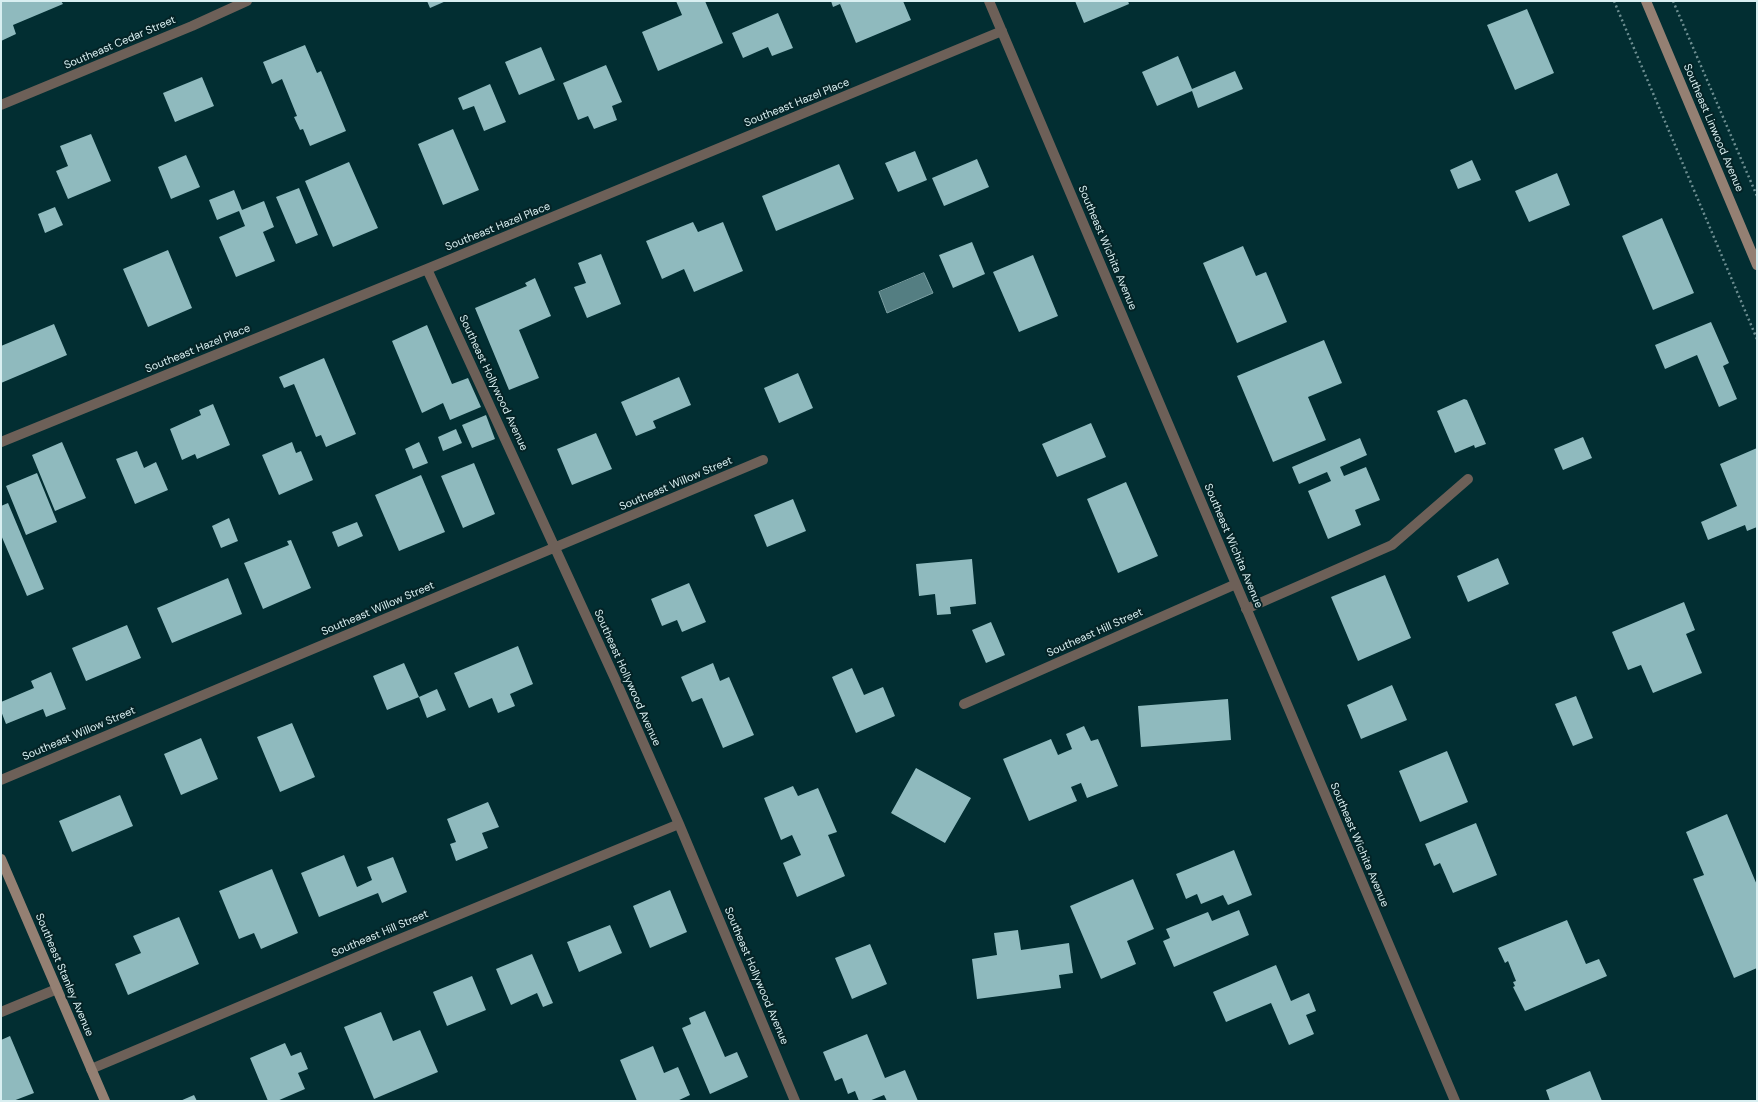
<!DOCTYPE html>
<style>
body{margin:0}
#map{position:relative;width:1758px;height:1102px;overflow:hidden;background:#022e32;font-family:"DM Sans",sans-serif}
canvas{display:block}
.frame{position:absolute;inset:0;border:2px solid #d9eff1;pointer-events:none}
</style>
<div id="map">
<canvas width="1758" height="1102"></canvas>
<div class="frame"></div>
</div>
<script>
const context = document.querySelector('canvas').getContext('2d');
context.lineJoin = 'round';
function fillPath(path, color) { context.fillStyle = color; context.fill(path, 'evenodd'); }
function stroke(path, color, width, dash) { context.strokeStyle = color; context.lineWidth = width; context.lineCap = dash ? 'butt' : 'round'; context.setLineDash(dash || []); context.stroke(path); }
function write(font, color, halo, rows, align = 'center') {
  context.font = font + ' "DM Sans",sans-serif'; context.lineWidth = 4; context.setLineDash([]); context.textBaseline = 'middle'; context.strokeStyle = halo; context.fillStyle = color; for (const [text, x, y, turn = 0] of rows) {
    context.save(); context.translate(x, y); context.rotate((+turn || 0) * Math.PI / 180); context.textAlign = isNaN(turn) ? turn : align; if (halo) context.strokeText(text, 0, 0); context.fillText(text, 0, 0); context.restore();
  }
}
const water = new Path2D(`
 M924 273 933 293 887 313 879 292Z`);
fillPath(water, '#547e82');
stroke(water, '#7ca0a3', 1);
fillPath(new Path2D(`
 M1 1H61L63 4 13 25 16 34 1 41Z
 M427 1H446L430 8Z
 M676 1H705L723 43 658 71 642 32 682 15Z
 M831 1H903L911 20 856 43 840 4 833 7Z
 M1075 1H1128L1129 4 1084 23Z
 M1527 9 1554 73 1515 90 1487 25Z
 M778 13 793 48 772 56 768 47 743 58 732 33Z
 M305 45 317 73 321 71 346 131 310 146 303 129 300 130 294 117 297 116 282 79 272 84 263 62Z
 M541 47 555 80 519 95 505 62Z
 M1178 56 1192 89 1235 71 1243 89 1198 108 1192 91 1157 106 1142 72Z
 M606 65 622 102 612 106 617 120 594 129 588 116 578 120 563 83Z
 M202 77 214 106 175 122 163 93Z
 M490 84 506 122 484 131 474 106 463 110 458 98Z
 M453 129 479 190 443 205 418 144Z
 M91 134 111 181 68 199 56 171 68 166 60 146Z
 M915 151 927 180 898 192 885 163Z
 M186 155 200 187 171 199 158 167Z
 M977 159 989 187 944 206 932 178Z
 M1472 160 1481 180 1458 189 1450 170Z
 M349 162 378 228 333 247 305 181Z
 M839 164 854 199 776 231 762 196Z
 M1557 173 1570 205 1529 222 1515 191Z
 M299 188 318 235 296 244 276 197Z
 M234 190 242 210 264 201 274 227 263 232 275 261 236 277 219 237 245 226 239 211 217 220 209 200Z
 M55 207 63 225 45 233 38 214Z
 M1662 218 1694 293 1653 310 1622 236Z
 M693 222 698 232 723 222 743 271 694 292 684 269 662 279 646 241Z
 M972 242 985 274 953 288 939 255Z
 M1243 246 1256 276 1266 272 1287 322 1237 343 1203 263Z
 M168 250 192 308 148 327 123 269Z
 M601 254 621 304 587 318 574 287 586 283 578 263Z
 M1033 255 1058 316 1019 332 993 272Z
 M535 278 551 316 519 330 539 378 509 390 475 308 527 286 525 283Z
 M1711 322 1729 363 1723 366 1737 399 1719 407 1697 355 1665 369 1655 345Z
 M54 324 67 355 1 383V346Z
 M427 325 452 384 468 378 481 407 450 420 443 403 422 413 392 341Z
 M1324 340 1342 383 1308 397 1326 440 1273 462 1237 376Z
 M324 358 356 434 326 447 321 435 316 437 294 384 284 388 279 377Z
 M798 373 813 408 779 423 764 388Z
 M679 377 691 405 653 421 656 428 636 436 621 402Z
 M1464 399 1467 400 1486 444 1475 448 1474 445 1455 453 1437 411Z
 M213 404 230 445 197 459 195 454 182 460 170 429 201 415 199 410Z
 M486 415 495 439 472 448 462 425Z
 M1091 423 1106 457 1057 477 1042 444Z
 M456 429 462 443 443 451 438 437Z
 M596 433 612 469 572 485 557 449Z
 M1583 437 1592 458 1563 470 1554 449Z
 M1360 438 1367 455 1340 467 1344 476 1366 467 1380 500 1355 510 1361 525 1328 539 1308 491 1331 481 1327 472 1299 484 1292 467Z
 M62 442 86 498 55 511 32 455Z
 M292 442 296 453 301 451 313 480 279 495 262 455Z
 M419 442 428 463 413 469 405 449Z
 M1757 448V527L1747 531 1745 525 1708 540 1701 522 1737 506 1720 464Z
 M137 451 144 468 156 462 168 490 135 504 116 459Z
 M474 463 495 514 463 528 441 476Z
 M37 473 57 522 26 535 6 486Z
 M421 475 445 532 399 551 375 495Z
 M1126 482 1158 556 1118 573 1087 499Z
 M793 499 806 531 767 547 754 515Z
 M8 503 44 589 27 596 1 535V506Z
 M229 518 238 541 221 548 212 526Z
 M357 522 363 536 338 547 332 532Z
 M291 540 311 588 263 609 244 563 289 545 287 541Z
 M1498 558 1509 584 1468 602 1457 576Z
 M972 559 976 604 950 607 951 614 937 615 935 594 919 596 916 564Z
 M1385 575 1411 638 1358 661 1331 597Z
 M228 578 242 614 172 643 157 608Z
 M689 583 706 622 682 632 677 620 662 626 651 599Z
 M1684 602 1695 630 1686 634 1702 673 1653 693 1641 665 1628 670 1612 632Z
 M991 622 1005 655 986 663 972 630Z
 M127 625 141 658 86 681 72 648Z
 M518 646 533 684 510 694 515 706 498 713 492 698 469 708 454 673Z
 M404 663 419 697 387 710 373 676Z
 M713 663 720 681 729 677 754 735 723 748 702 698 692 702 681 677Z
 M852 668 864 695 883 687 895 716 856 733 832 677Z
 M51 672 66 709 46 717 43 709 6 724 1 711V702L34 688 31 681Z
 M1392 685 1407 720 1361 739 1347 705Z
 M437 689 446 710 427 718 419 697Z
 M1576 696 1593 738 1573 746 1555 704Z
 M1228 699 1231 740 1141 747 1138 706Z
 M292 723 315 777 280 792 257 737Z
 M1084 726 1091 741 1098 739 1118 786 1087 798 1081 783 1071 787 1077 801 1029 821 1003 759 1051 739 1058 755 1072 749 1066 734Z
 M201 738 218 779 181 795 164 754Z
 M1447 751 1468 802 1420 822 1399 771Z
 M916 768 971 798 945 843 891 813Z
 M793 786 798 796 818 788 837 832 828 835 845 876 797 897 783 863 801 855 792 835 781 840 764 798Z
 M120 795 133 826 72 852 59 821Z
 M488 802 499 827 482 833 488 848 456 861 450 844 456 842 447 819Z
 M1727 814 1757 885V968L1734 978 1693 879 1704 875 1686 832Z
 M1476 823 1497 875 1453 893 1440 863 1434 866 1425 844Z
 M1234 850 1252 895 1228 905 1223 895 1201 904 1197 894 1186 899 1176 874Z
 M344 855 357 887 372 880 367 867 393 857 407 892 382 903 378 893 319 917 301 873Z
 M272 869 298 933 261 949 254 933 239 939 219 891Z
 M1133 879 1154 929 1127 941 1136 964 1101 979 1070 906Z
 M670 890 687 932 650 948 633 906Z
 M1239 910 1249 935 1174 967 1163 941 1170 938 1166 929 1208 912 1212 921Z
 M179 917 199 964 128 995 115 964 141 953 133 936Z
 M1567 920 1586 964 1599 959 1607 976 1525 1011 1513 987 1515 986 1513 982 1516 981 1508 961 1505 963 1498 948Z
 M610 925 622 953 579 972 567 942Z
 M1018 930 1021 950 1069 943 1073 973 1059 975 1061 988 977 999 972 959 997 955 994 933Z
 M870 944 887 984 852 999 835 958Z
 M532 954 553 1003 543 1007 537 993 511 1005 496 969Z
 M1276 965 1291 1001 1309 993 1316 1011 1306 1015 1314 1034 1289 1045 1271 1003 1226 1022 1213 992Z
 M472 976 486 1010 447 1026 433 992Z
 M705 1011 725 1057 737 1052 748 1077 710 1094 682 1028 691 1024 689 1018Z
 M381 1012 393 1041 420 1030 438 1072 374 1099 344 1027Z
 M867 1034 885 1078 905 1070 918 1101H887L884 1095 869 1101H859L855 1091 848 1094 842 1078 835 1081 823 1052Z
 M10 1036 34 1093 13 1101H1V1040Z
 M285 1043 291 1056 301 1052 308 1069 298 1073 305 1089 277 1101H268L250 1058Z
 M653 1046 664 1073 678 1067 690 1095 677 1101H637L620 1060Z
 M1590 1071 1602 1101H1550L1546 1090Z
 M194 1095 197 1101H180Z`), '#8fbabe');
stroke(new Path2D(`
 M1614 1 1757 339
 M1673 1 1757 196`), '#6d8e91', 2.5, [2, 3]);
stroke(new Path2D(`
 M1246 609 1392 545 1468 479
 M1 1012 57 989`), '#6d6058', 10);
stroke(new Path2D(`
 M989 1 1455 1101
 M1 105 192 26 247 1
 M427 269 616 681 679 824 795 1101
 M1 442 427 269 1002 31
 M964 704 1236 584
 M1 780 763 460
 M91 1069 390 943 679 824`), '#6d6058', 10);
stroke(new Path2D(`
 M1646 1 1757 265
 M1 859 105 1101`), '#948073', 10);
write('11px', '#d9eff1', '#042326', [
 ["Southeast Cedar Street",120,43,-23],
 ["Southeast Hazel Place",797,103,-22],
 ["Southeast Linwood Avenue",1713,128,67],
 ["Southeast Hazel Place",498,227,-22],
 ["Southeast Wichita Avenue",1107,248,67],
 ["Southeast Hazel Place",198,349,-22],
 ["Southeast Hollywood Avenue",493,383,65],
 ["Southeast Willow Street",676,484,-23],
 ["Southeast Wichita Avenue",1233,546,67],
 ["Southeast Willow Street",378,609,-23],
 ["Southeast Hill Street",1095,633,-24],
 ["Southeast Hollywood Avenue",627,678,66],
 ["Southeast Willow Street",79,734,-23],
 ["Southeast Wichita Avenue",1359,845,67],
 ["Southeast Hill Street",380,934,-23],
 ["Southeast Stanley Avenue",64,975,67],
 ["Southeast Hollywood Avenue",756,976,67]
]);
</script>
